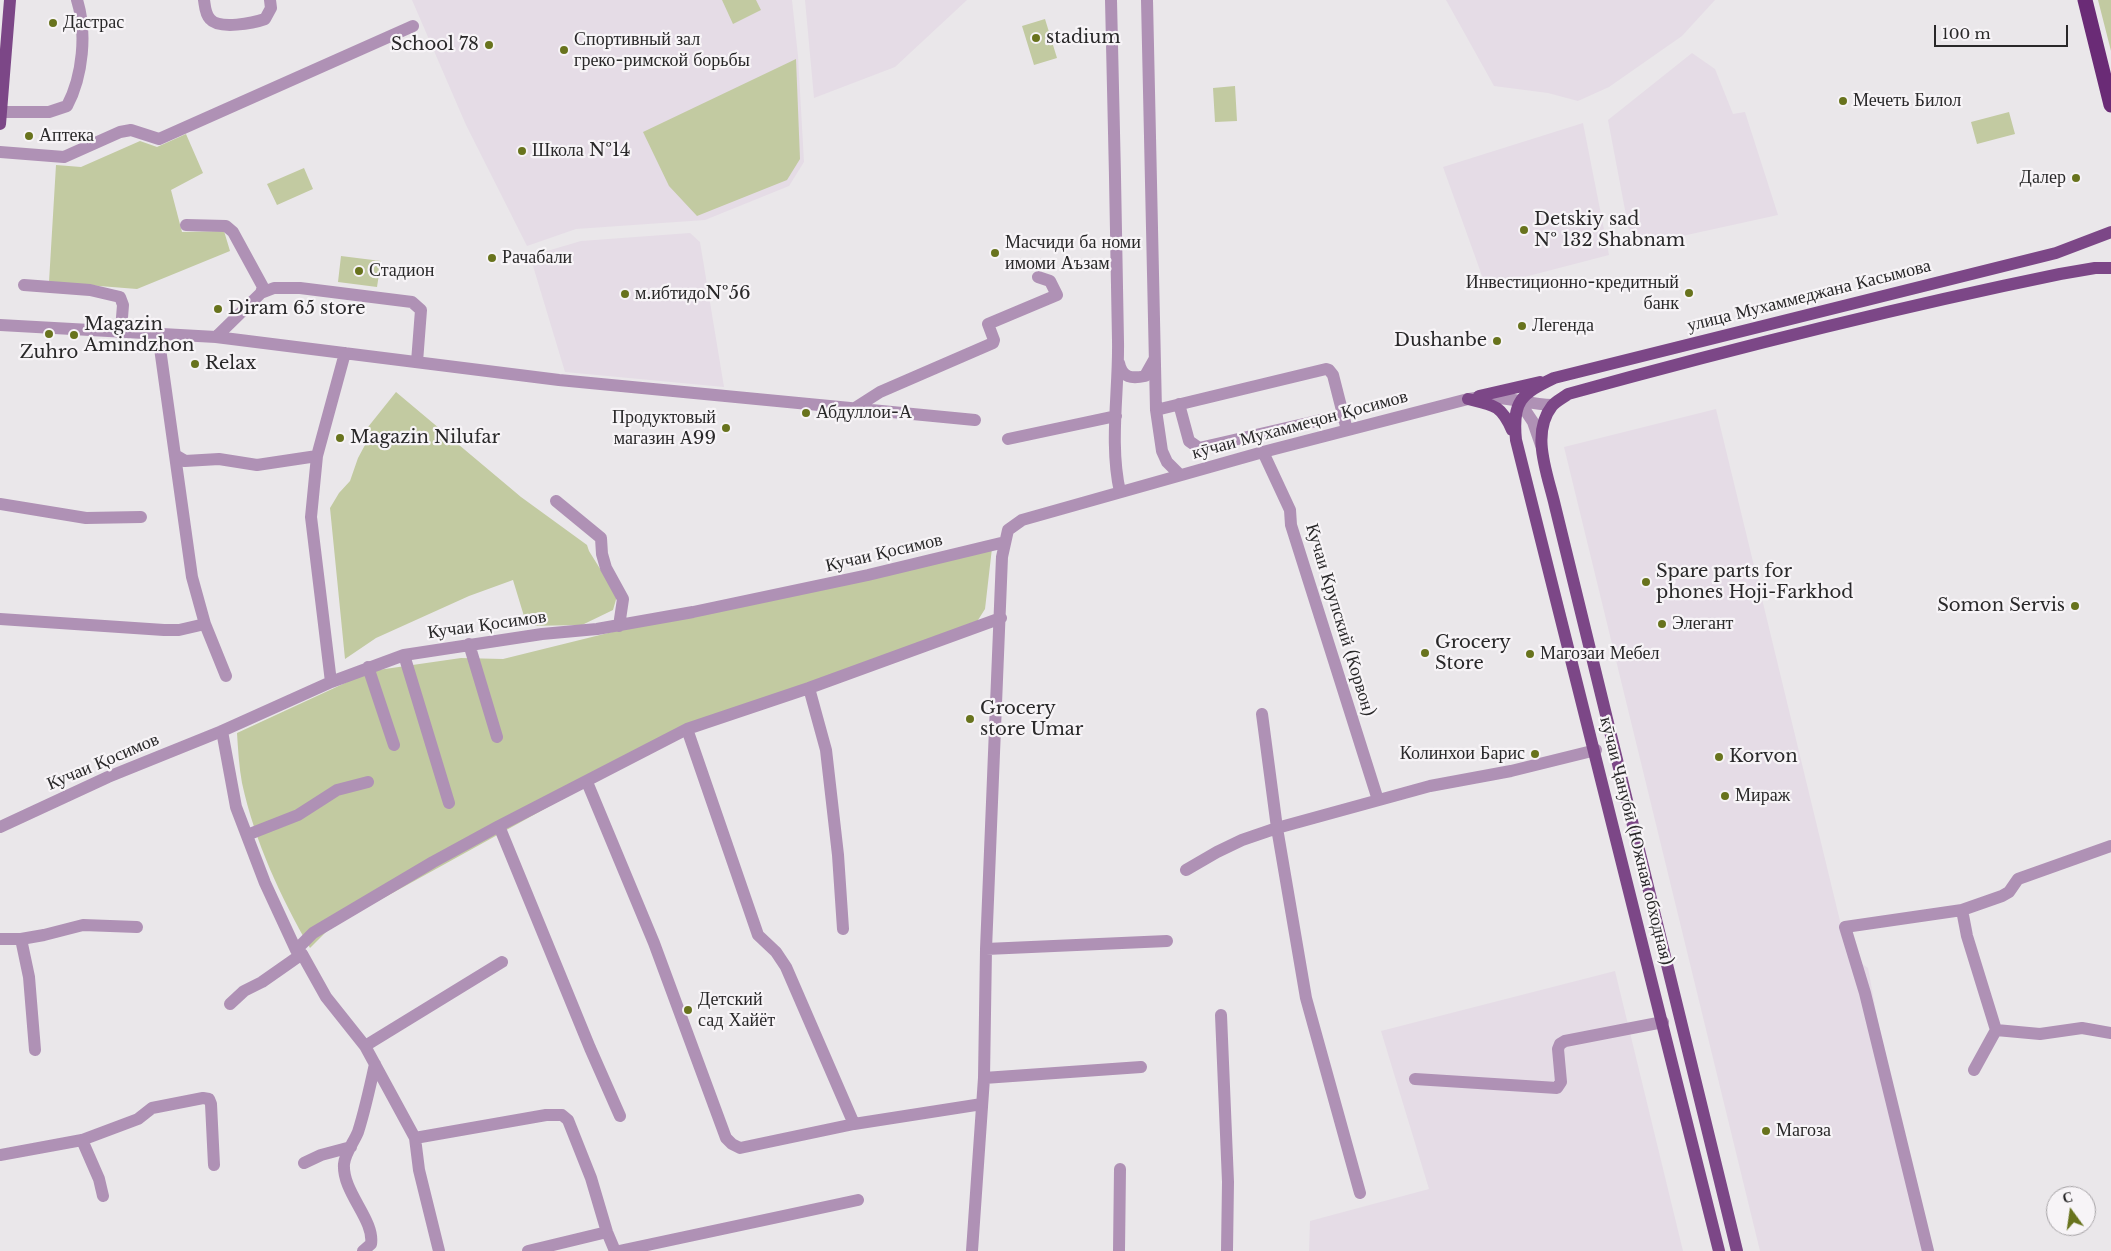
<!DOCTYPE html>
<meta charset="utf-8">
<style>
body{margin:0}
#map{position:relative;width:2111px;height:1251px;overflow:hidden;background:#eae7ea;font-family:"Libre Baskerville",serif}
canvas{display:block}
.north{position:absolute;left:2046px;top:1186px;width:50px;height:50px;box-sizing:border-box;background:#f7f4f7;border:1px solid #a5a2a5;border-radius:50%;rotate:346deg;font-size:14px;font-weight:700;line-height:20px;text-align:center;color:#292829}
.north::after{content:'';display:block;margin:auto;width:18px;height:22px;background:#68731d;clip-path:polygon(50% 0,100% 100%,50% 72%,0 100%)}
.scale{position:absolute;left:1934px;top:25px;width:134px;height:22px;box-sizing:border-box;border:2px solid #292829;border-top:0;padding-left:6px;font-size:15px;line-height:18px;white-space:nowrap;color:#292829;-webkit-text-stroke:4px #f7f4f7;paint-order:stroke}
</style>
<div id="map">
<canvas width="2111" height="1251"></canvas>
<div class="north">С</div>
<div class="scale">100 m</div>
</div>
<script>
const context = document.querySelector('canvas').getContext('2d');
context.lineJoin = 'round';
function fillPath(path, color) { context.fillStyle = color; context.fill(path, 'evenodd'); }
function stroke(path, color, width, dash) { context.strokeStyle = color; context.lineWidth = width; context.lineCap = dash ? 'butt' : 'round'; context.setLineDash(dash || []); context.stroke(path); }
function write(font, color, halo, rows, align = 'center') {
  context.font = font + ' "Libre Baskerville",serif'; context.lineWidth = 4.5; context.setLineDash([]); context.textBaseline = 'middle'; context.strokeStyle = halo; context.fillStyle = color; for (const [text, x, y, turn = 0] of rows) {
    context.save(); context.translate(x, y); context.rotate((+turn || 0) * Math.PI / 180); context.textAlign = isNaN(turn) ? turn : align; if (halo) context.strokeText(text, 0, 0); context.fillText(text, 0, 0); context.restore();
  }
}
fillPath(new Path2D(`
 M412 0H792L798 56 804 162 789 186 705 220 576 229 527 246 466 125Z
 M805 0H967L895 67 814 98Z
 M1446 0H1715L1682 36 1609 87 1578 101 1548 93 1494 86Z
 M1692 53 1715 69 1733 114 1745 112 1778 215 1632 247 1608 120Z
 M1583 123 1609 255 1486 287 1443 167Z
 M690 233 700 242 724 387 565 372 530 256 581 241Z
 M1716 409 1848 954 1868 968 1886 1065 1927 1251H1760L1564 447Z
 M1615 971 1683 1251H1309L1310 1221 1429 1189 1381 1031Z`), '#e5dce6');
fillPath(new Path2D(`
 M722 0H756L761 10 733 24Z
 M2098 0H2111V51Z
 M1045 19 1057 58 1034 65 1022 26Z
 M796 59 800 159 787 180 697 216 669 186 643 132Z
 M1235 86 1237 121 1215 122 1213 88Z
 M2009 112 2015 134 1977 144 1971 122Z
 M186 134 203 173 171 190 182 232 224 231 230 251 137 289 49 282 56 165 81 167 140 141 157 147Z
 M304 168 313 189 277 205 267 184Z
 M341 256 381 261 377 287 338 282Z
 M396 392 521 497 587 545 589 551 617 596 613 610 582 625 527 626 513 580 469 596 376 638 345 659 330 508 339 493 350 481 358 458 365 445 368 427Z
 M992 548 985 609 973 628 691 728 331 927 310 948C280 896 255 842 242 783 239 767 238 749 237 733L371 671 461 658 503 659 693 612Z`), '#c2caa1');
stroke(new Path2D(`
 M204 0C205 6 205 14 210 19 219 30 254 23 265 19L271 8 270 0
 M1111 0C1114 114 1116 227 1118 341 1119 391 1109 443 1120 492
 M1147 0 1156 410 1162 451 1167 462 1180 475
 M1 112H49L67 106C83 76 87 32 77 0
 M0 152 64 157 120 132 131 130 159 139 413 26
 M186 225 226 226 233 232 263 287 261 293 216 337
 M24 285 90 290 120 297 123 305 121 330
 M261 293 274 288H300L412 302 421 310 417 362
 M0 325 216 337 559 380 975 420
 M158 334 192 577 205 624 226 676
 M1119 363C1122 378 1132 379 1145 376L1154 360
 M1519 401 1533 422 1541 445
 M1179 404 1189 441 1199 448 1343 415
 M855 408 880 392 993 343 994 340 988 324 1057 295 1050 281 1038 277
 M1156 410 1326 369 1329 370 1333 375 1347 430
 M1008 439 1116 416
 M1263 452 1290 510 1291 525 1378 800
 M175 455 185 461 219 459 257 465 317 456 311 517 331 682
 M317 456 345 353
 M556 501 601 538 602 554 606 568 623 599 619 626
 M0 504 86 518 141 517
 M0 619 164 630H179L205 624
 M469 644 497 737
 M404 655 449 803
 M368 667 394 745
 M809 688 826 750 838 855 843 929
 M1262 714 1277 828 1306 998 1360 1193
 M687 729 758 935 776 952 786 967 854 1124
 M222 731 236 807 265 883 296 950 302 954 326 997 365 1046 415 1138 419 1170 439 1251
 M587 782 654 943 726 1138 732 1144 740 1148 854 1124 982 1104
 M499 826 590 1048 620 1116
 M0 827 108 777 222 731 331 682 404 655 542 634 597 629 693 612 868 575 1005 542
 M247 835 298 815 337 790 368 782
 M1186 870 1217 852 1242 840 1277 828 1430 786 1511 771 1596 750
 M1962 910 1967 936 1996 1030 1974 1070
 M0 939H21L44 935 83 925 137 927
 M21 939 29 977 35 1050
 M986 949 1167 941
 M296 950 313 933 433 862 499 826 687 729 809 688 1001 618
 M230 1004 244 991 262 982 302 954
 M1221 1015 1228 1182 1227 1251
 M1996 1030 2040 1034 2082 1028 2111 1033
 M365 1046 502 962
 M984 1078 1141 1067
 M1415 1079 1557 1088 1561 1082 1558 1049 1560 1044 1565 1041 1663 1022
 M415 1138 546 1115H562L568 1120 591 1178 607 1232 615 1251
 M82 1140 99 1179 103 1196
 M0 1155 82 1140 138 1119 152 1108 203 1098 209 1099 211 1104 214 1165
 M304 1163 321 1155 351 1147
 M363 1251 371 1244C375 1220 342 1192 344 1164 345 1153 354 1142 358 1132 365 1110 370 1087 375 1064
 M528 1251 607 1232
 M619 1251 858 1200
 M972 1251 984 1078 986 949 1002 557 1008 530 1022 520 1263 452 1468 399C1496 393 1524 404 1552 405
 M1119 1251 1120 1169
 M1928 1251 1865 993 1845 927 1962 910 2002 896 2009 892 2018 879 2111 846`), '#af91b5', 12);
stroke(new Path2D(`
 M0 124 10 0
 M1479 396 1540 382
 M1468 399C1494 405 1501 405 1512 430
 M1719 1251 1516 440C1512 401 1521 394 1554 378L2056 253 2111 232
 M1737 1251 1555 506C1548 475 1530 434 1552 406 1556 401 1563 398 1568 394 1731 349 1894 308 2060 274L2095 268H2111`), '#7c4787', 12);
stroke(new Path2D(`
 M2085 0 2111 105`), '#6a2b76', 15);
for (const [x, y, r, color] of [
 [53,23,5,"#68731d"],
 [1036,38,5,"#68731d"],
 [489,45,5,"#68731d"],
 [564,50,5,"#68731d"],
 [1843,101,5,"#68731d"],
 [29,136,5,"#68731d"],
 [522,151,5,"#68731d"],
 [2076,178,5,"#68731d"],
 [1524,230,5,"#68731d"],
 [995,253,5,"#68731d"],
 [492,258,5,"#68731d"],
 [359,271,5,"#68731d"],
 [1689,293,5,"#68731d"],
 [625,294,5,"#68731d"],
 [218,309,5,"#68731d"],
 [1522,326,5,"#68731d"],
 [49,334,5,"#68731d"],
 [74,335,5,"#68731d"],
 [1497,341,5,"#68731d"],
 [195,364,5,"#68731d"],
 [806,413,5,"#68731d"],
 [726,428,5,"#68731d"],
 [340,438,5,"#68731d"],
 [1646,582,5,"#68731d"],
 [2075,606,5,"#68731d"],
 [1662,624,5,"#68731d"],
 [1425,653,5,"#68731d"],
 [1530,654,5,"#68731d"],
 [970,719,5,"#68731d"],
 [1535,754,5,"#68731d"],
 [1719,757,5,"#68731d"],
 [1725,796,5,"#68731d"],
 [688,1010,5,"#68731d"],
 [1766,1131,5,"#68731d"]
]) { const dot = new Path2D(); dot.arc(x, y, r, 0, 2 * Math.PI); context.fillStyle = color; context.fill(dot); stroke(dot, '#f7f4f7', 2); }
write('18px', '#292829', '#f7f4f7', [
 ["Дастрас",63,23],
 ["stadium",1046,38],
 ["Спортивный зал",574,40],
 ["греко-римской борьбы",574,61],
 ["School 78",479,45,"right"],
 ["Мечеть Билол",1853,101],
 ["Аптека",39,136],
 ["Школа №14",532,151],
 ["Далер",2066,178,"right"],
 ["Detskiy sad",1534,220],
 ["№ 132 Shabnam",1534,241],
 ["Масчиди ба номи",1005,243],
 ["имоми Аъзам",1005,264],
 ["Рачабали",502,258],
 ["Стадион",369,271],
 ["Инвестиционно-кредитный",1679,283,"right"],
 ["банк",1679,304,"right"],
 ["м.ибтидо№56",635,294],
 ["Diram 65 store",228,309],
 ["Magazin",84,325],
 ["Amindzhon",84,346],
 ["Легенда",1532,326],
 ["Dushanbe",1487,341,"right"],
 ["Zuhro",49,353,"center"],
 ["Relax",205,364],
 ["Абдуллои-А",816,413],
 ["Продуктовый",716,418,"right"],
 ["магазин А99",716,439,"right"],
 ["Magazin Nilufar",350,438],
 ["Spare parts for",1656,572],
 ["phones Hoji-Farkhod",1656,593],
 ["Somon Servis",2065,606,"right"],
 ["Элегант",1672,624],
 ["Grocery",1435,643],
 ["Store",1435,664],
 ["Магозаи Мебел",1540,654],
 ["Grocery",980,709],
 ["store Umar",980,730],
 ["Колинхои Барис",1525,754,"right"],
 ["Korvon",1729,757],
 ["Мираж",1735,796],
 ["Детский",698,1000],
 ["сад Хайёт",698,1021],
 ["Магоза",1776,1131]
], 'left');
write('18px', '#292829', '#f7f4f7', [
 ["улица Мухаммеджана Касымова",1809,296,-14],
 ["кӯчаи Мухаммеҷон Қосимов",1300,425,-15],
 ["Кучаи Қосимов",884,553,-13],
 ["Кучаи Крупский (Корвон)",1340,620,73],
 ["Кучаи Қосимов",487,625,-8],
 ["Кучаи Қосимов",103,762,-23],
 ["кӯчаи Ҷанубӣ (Южная обходная)",1636,841,76]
]);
</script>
